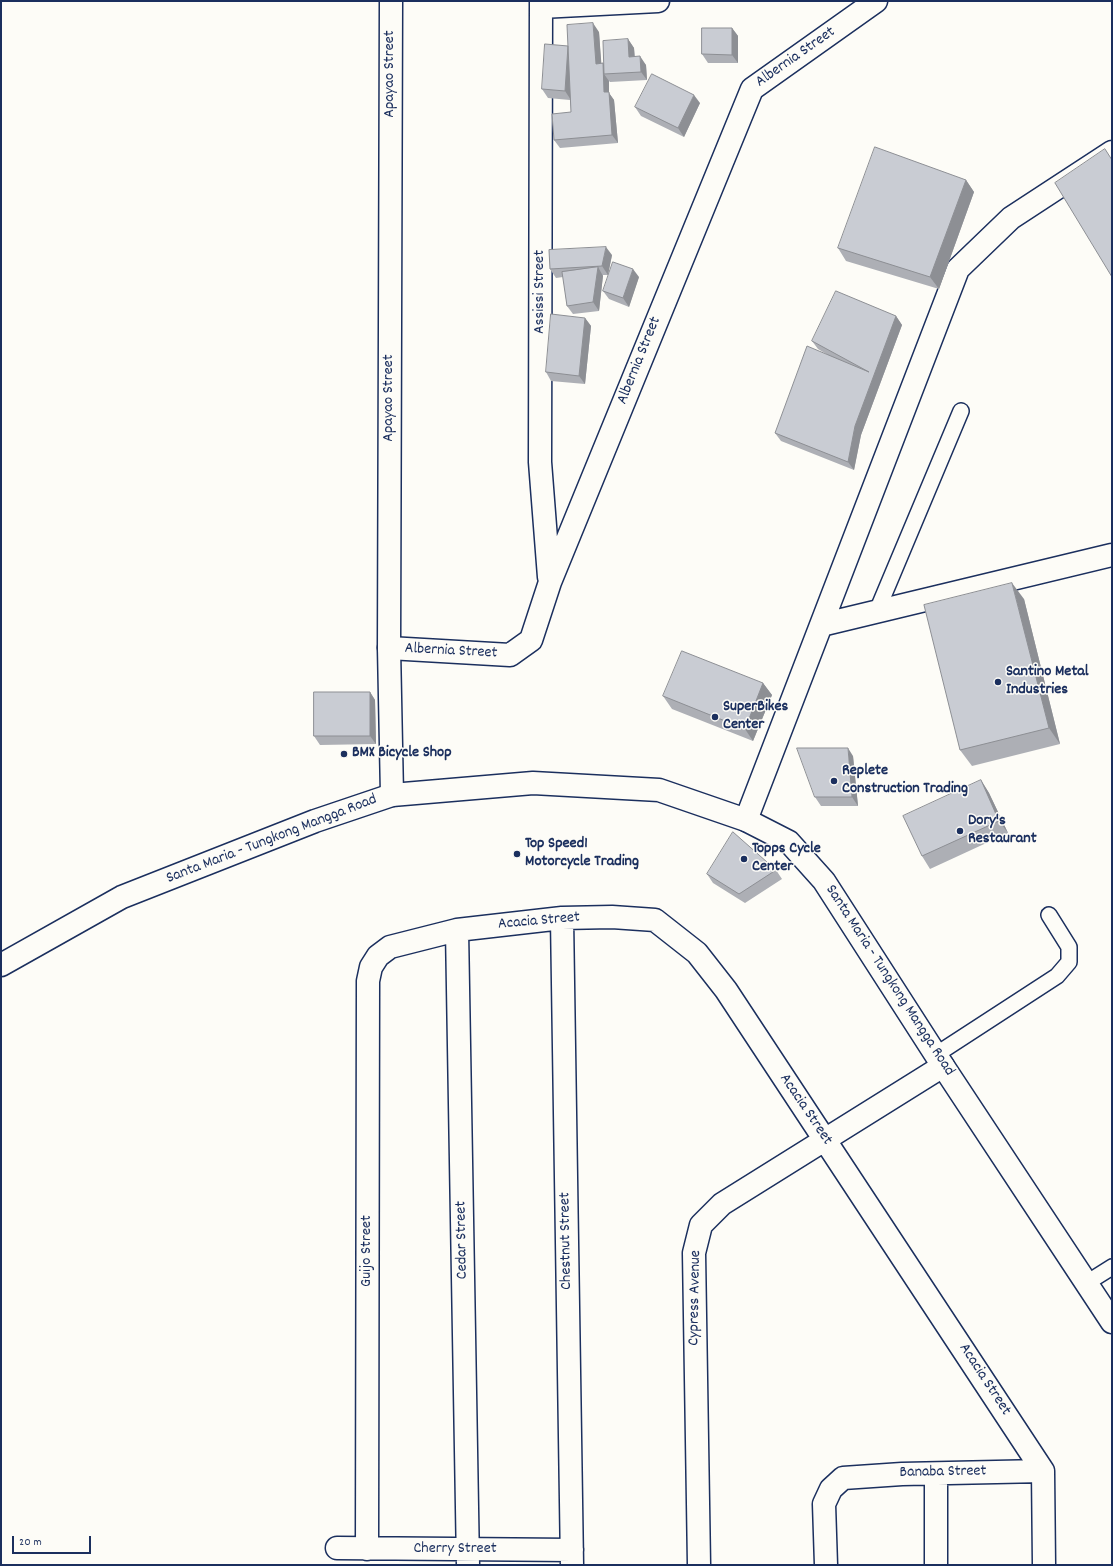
<!DOCTYPE html>
<style>
body{margin:0}
#map{position:relative;width:1113px;height:1566px;overflow:hidden;background:#fdfcf7;font-family:Dekko,sans-serif}
canvas{display:block}
.frame{position:absolute;inset:0;border:2px solid #1b2f5e;pointer-events:none}
.scale{position:absolute;left:12px;top:1536px;width:79px;height:18px;box-sizing:border-box;border:2px solid #1b2f5e;border-top:0;padding-left:5px;font-size:12px;line-height:14px;white-space:nowrap;color:#1b2f5e;-webkit-text-stroke:3px #fdfcf7;paint-order:stroke}
</style>
<div id="map">
<canvas width="1113" height="1566"></canvas>
<div class="frame"></div>
<div class="scale">20 m</div>
</div>
<script>
const context = document.querySelector('canvas').getContext('2d');
context.lineJoin = 'round';
function stroke(path, color, width, dash) { context.strokeStyle = color; context.lineWidth = width; context.lineCap = dash ? 'butt' : 'round'; context.setLineDash(dash || []); context.stroke(path); }
function fillPath(path, color) { context.fillStyle = color; context.fill(path, 'evenodd'); }
function write(font, color, halo, rows, align = 'center') {
  context.font = font + ' Dekko,sans-serif'; context.lineWidth = 3; context.setLineDash([]); context.textBaseline = 'middle'; context.strokeStyle = halo; context.fillStyle = color; for (const [text, x, y, turn = 0] of rows) {
    context.save(); context.translate(x, y); context.rotate((+turn || 0) * Math.PI / 180); context.textAlign = isNaN(turn) ? turn : align; if (halo) context.strokeText(text, 0, 0); context.fillText(text, 0, 0); context.restore();
  }
}
const service = new Path2D(`
 M877 611 961 411
 M937 1054 1057 976 1069 962V947L1049 915
 M1085 1284 1112 1267`);
const minor = new Path2D(`
 M541 1 540 462 549 577
 M541 7 658 1
 M821 625 1112 555
 M389 648 510 655 531 640 550 582 752 89 876 1
 M746 820 958 269 1011 218 1112 152
 M562 918 572 1565
 M457 930 468 1565
 M337 1548 572 1550
 M367 1549 368 981 371 967 378 956 390 947 457 930 562 918 612 917 655 920 697 953 726 990 1043 1471 1044 1565
 M699 1565 694 1253 701 1225 722 1204 943 1066
 M826 1565 824 1504 831 1489 843 1478 902 1474 1043 1471
 M936 1565V1474`);
const tertiary = new Path2D(`
 M391 1 389 648 392 795`);
const primary = new Path2D(`
 M1 965 122 897 315 821 392 795 533 783 659 790 746 820 789 842 824 881 943 1066 1112 1322`);
stroke(service, '#1b2f5e', 18);
stroke(minor, '#1b2f5e', 25);
stroke(tertiary, '#1b2f5e', 25);
stroke(primary, '#1b2f5e', 25);
stroke(service, '#fdfcf7', 15);
stroke(minor, '#fdfcf7', 22);
stroke(tertiary, '#fdfcf7', 22);
stroke(primary, '#fdfcf7', 22);
fillPath(new Path2D(`
 M732 28 738 36V63H708L702 54Z
 M599 32 601 63H603L604 65 628 39 634 48 635 57 646 65 647 80 610 82 609 81V93L614 100 618 143 560 148 554 140 571 112 570 100 548 98 542 89 568 46Z
 M700 103 684 137 641 116 635 107Z
 M966 180 974 192 939 289 846 261 838 248Z
 M612 255 608 275H603L599 311 573 314 567 306 563 277 556 278 550 269Z
 M639 277 629 307 609 299 603 291Z
 M896 316 902 325 861 435 854 470 781 441 775 433 828 355 818 349 812 341Z
 M585 318 591 326 585 384 551 381 546 372Z
 M1024 599 1060 744 972 766 960 750Z
 M763 683 772 695 753 741 672 709 663 696Z
 M370 692 375 700 376 744 320 745 314 736Z
 M853 756 858 806H821L815 797Z
 M981 780 989 793 1008 833 930 869 922 856Z
 M776 870 782 879 745 903 713 883 707 874Z`), '#adafb5');
fillPath(new Path2D(`
 M593 23 599 32 602 72 596 64Z
 M732 28 738 36V63L732 55Z
 M628 39 634 48 635 66 629 57Z
 M568 46 571 100 565 91Z
 M640 56 646 65 647 80 641 72Z
 M603 63 609 72 604 74 609 81V93L614 100 618 143 612 135 604 92Z
 M694 95 700 103 684 137 678 128Z
 M966 180 974 192 939 289 930 277Z
 M606 247 612 255 608 275 602 266Z
 M598 267 603 276 599 311 593 302Z
 M633 269 639 277 629 307 623 298Z
 M896 316 902 325 861 435 854 470 848 462 855 426Z
 M585 318 591 326 585 384 579 376Z
 M1012 583 1024 599 1060 744 1049 728Z
 M763 683 772 695 753 741 745 729Z
 M370 692 375 700 376 744 370 736Z
 M848 748 853 756 858 806 852 797Z
 M981 780 989 793 1008 833 999 821Z`), '#8d8f94');
const building = new Path2D(`
 M593 23 596 64 603 63 604 92H609L612 135 554 140 552 114 571 112 567 25Z
 M702 28H732V55L702 54Z
 M628 39 629 57 640 56 641 72 604 74 603 41Z
 M545 44 568 46 565 91 542 89Z
 M652 74 694 95 678 128 635 107Z
 M875 147 966 180 930 277 838 248Z
 M1105 149 1112 160V277L1055 183Z
 M606 247 602 266 550 269 549 250Z
 M613 262 633 269 623 298 603 291Z
 M598 267 593 302 567 306 562 272Z
 M836 291 896 316 855 426 848 462 775 433 807 346 869 372 812 341Z
 M551 314 585 318 579 376 546 372Z
 M1012 583 1049 728 960 750 924 605Z
 M682 651 763 683 745 729 663 696Z
 M314 692H370V736H314Z
 M797 748H848L852 797H815Z
 M981 780 999 821 922 856 903 816Z
 M733 832 776 870 739 894 707 874Z`);
fillPath(building, '#c9ccd3');
stroke(building, '#8d8f94', 1);
for (const [x, y, r, color] of [
 [998,682,4,"#1b2f5e"],
 [715,717,4,"#1b2f5e"],
 [344,754,4,"#1b2f5e"],
 [834,781,4,"#1b2f5e"],
 [960,831,4,"#1b2f5e"],
 [517,854,4,"#1b2f5e"],
 [744,859,4,"#1b2f5e"]
]) { const dot = new Path2D(); dot.arc(x, y, r, 0, 2 * Math.PI); context.fillStyle = color; context.fill(dot); stroke(dot, '#fdfcf7', 1.5); }
write('16px', '#1b2f5e', '#fdfcf7', [
 ["Albernia Street",796,58,-35],
 ["Apayao Street",391,74,-90],
 ["Assissi Street",541,292,-90],
 ["Albernia Street",640,361,-68],
 ["Apayao Street",390,398,-90],
 ["Albernia Street",451,652,3],
 ["Santa Maria - Tungkong Mangga Road",272,840,-21],
 ["Acacia Street",539,922,-5],
 ["Santa Maria - Tungkong Mangga Road",889,981,57],
 ["Acacia Street",805,1110,56],
 ["Cedar Street",463,1240,-91],
 ["Chestnut Street",567,1241,-91],
 ["Guijo Street",368,1251,-90],
 ["Cypress Avenue",696,1298,-89],
 ["Acacia Street",984,1380,57],
 ["Banaba Street",943,1473,-1],
 ["Cherry Street",455,1550]
]);
write('bold 16px', '#1b2f5e', '#fdfcf7', [
 ["Santino Metal",1006,673],
 ["Industries",1006,691],
 ["SuperBikes",723,708],
 ["Center",723,726],
 ["BMX Bicycle Shop",352,754],
 ["Replete",842,772],
 ["Construction Trading",842,790],
 ["Dory's",968,822],
 ["Restaurant",968,840],
 ["Top Speed1",525,845],
 ["Motorcycle Trading",525,863],
 ["Topps Cycle",752,850],
 ["Center",752,868]
], 'left');
</script>
